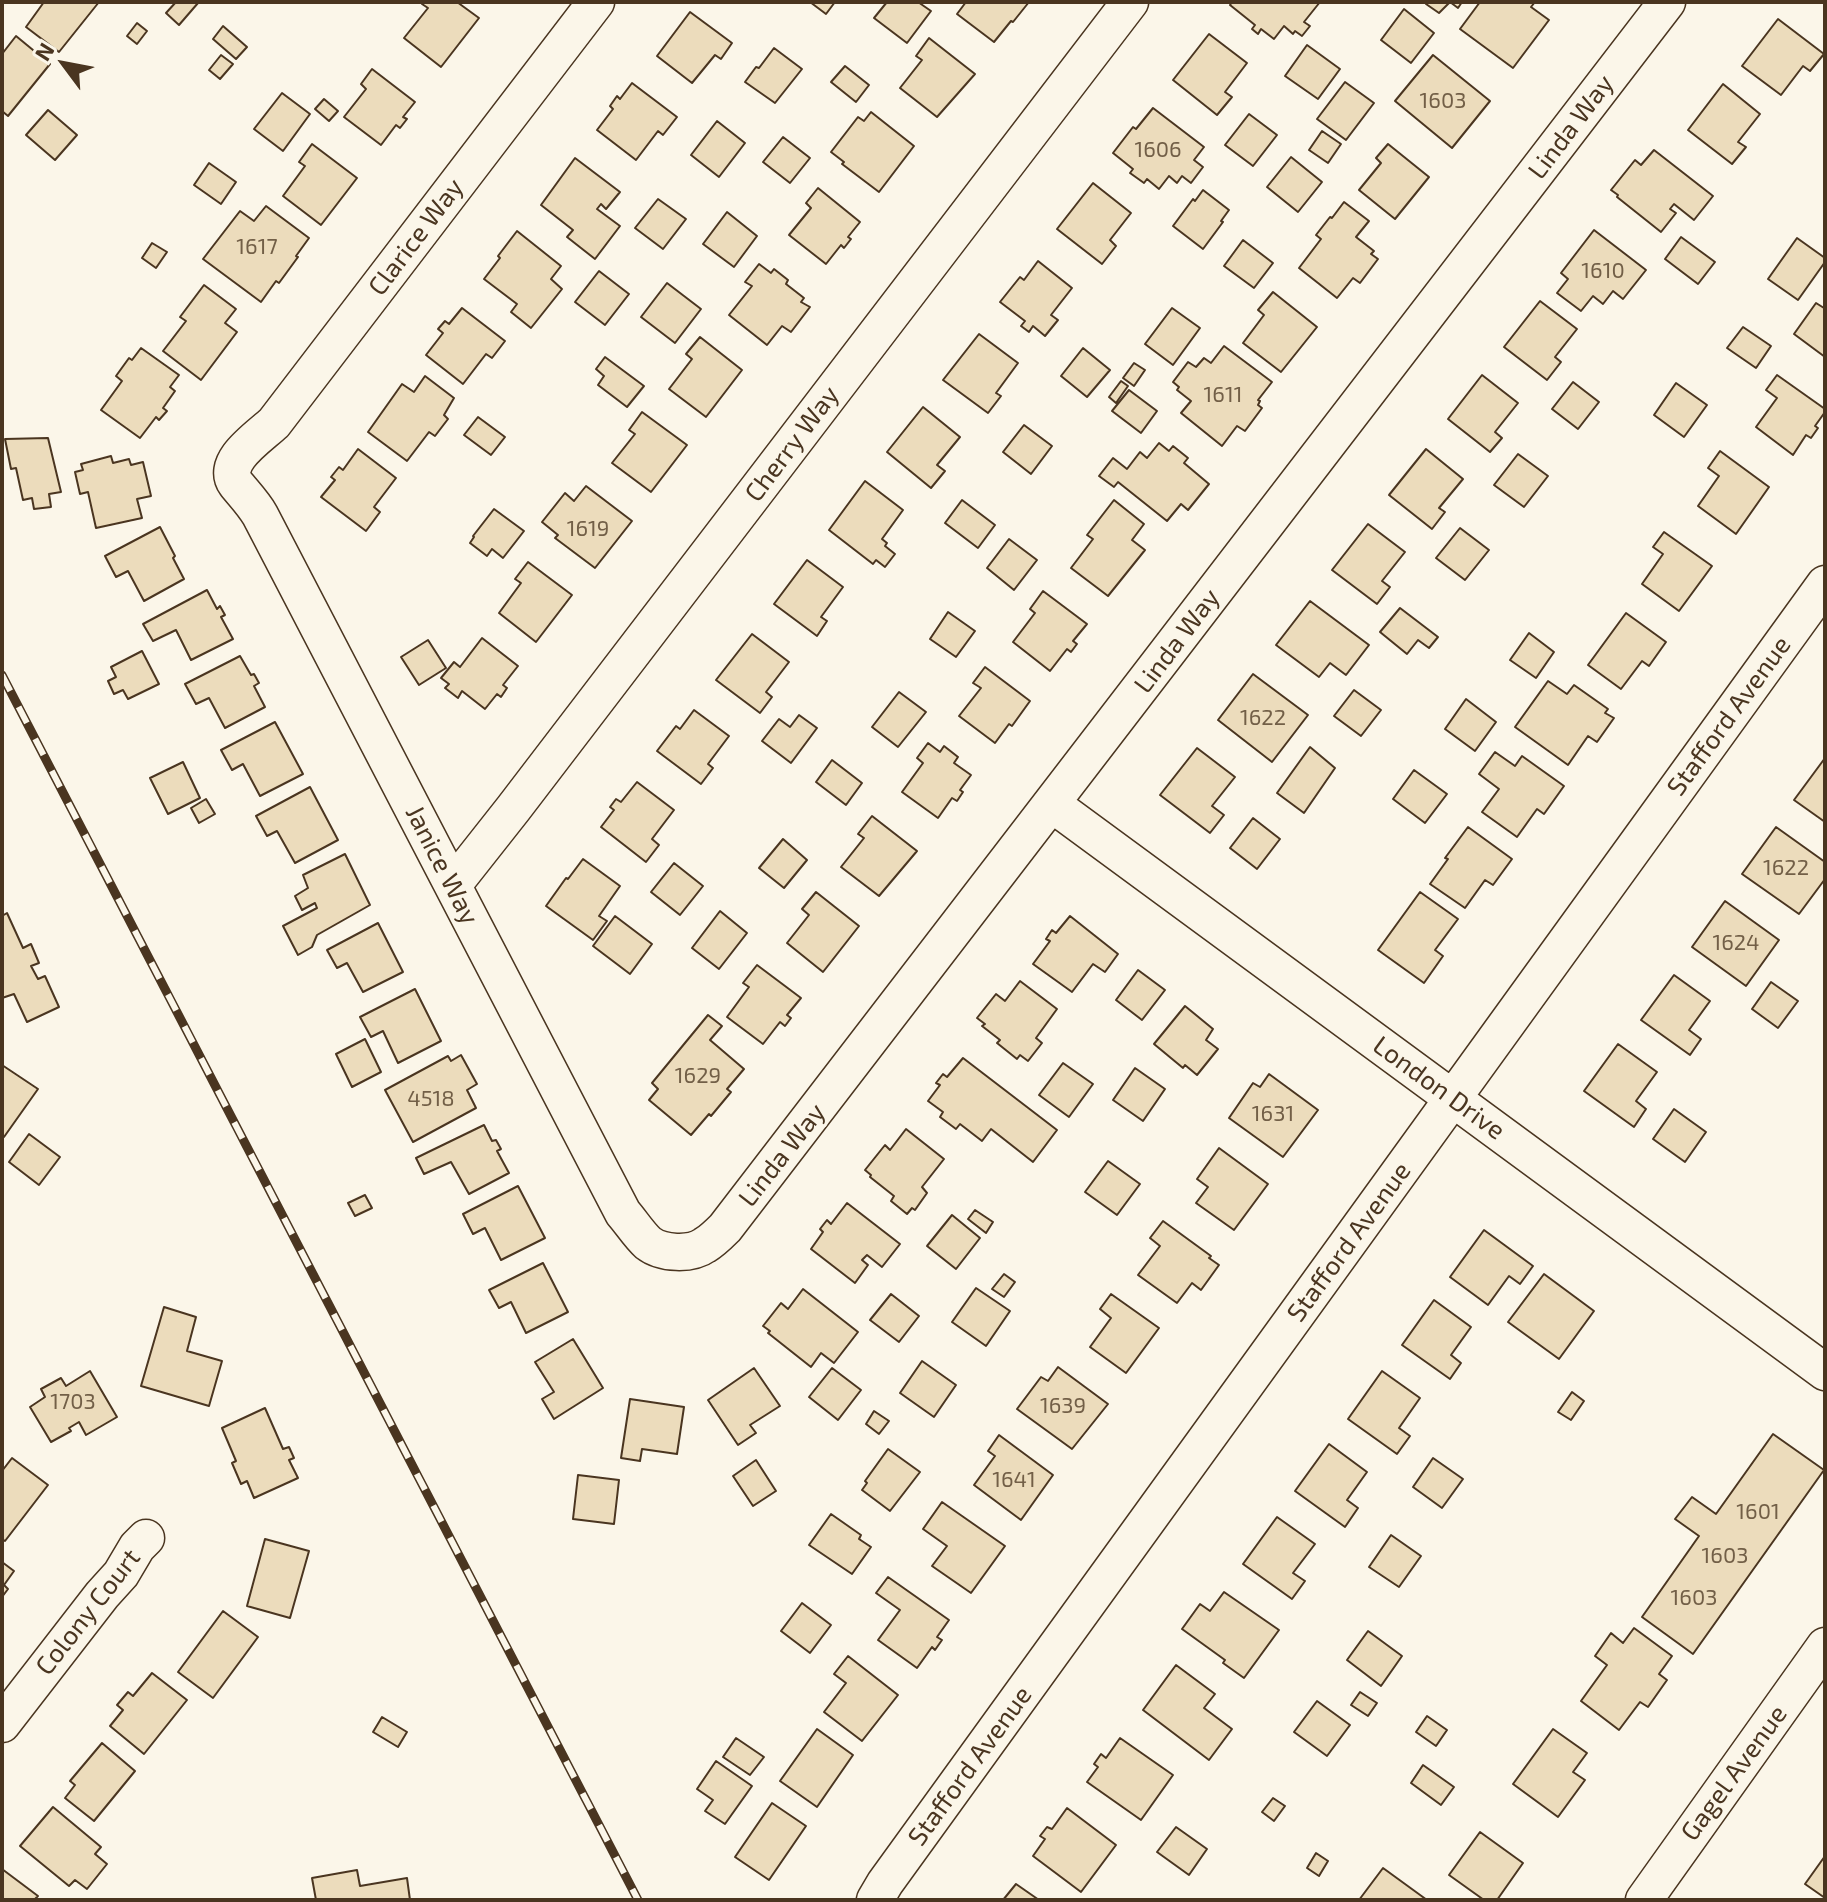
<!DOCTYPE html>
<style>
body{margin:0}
#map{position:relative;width:1827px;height:1902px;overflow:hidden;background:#fbf6e9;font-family:"Exo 2",sans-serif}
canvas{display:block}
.frame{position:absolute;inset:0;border:4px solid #4a3520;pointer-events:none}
.north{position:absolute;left:24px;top:24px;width:80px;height:80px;-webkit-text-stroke:6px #fbf6e9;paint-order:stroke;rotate:302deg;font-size:22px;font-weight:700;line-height:32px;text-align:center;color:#4a3520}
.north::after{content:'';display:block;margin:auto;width:28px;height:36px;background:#4a3520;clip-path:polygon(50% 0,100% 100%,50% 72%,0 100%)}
</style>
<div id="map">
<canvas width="1827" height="1902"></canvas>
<div class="frame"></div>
<div class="north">N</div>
</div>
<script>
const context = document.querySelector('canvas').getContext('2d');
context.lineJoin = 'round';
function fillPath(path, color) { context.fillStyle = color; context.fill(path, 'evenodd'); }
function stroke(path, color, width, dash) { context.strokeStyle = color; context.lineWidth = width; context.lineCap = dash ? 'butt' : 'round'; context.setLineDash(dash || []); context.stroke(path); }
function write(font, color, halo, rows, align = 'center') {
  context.font = font + ' "Exo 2",sans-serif'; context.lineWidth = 6; context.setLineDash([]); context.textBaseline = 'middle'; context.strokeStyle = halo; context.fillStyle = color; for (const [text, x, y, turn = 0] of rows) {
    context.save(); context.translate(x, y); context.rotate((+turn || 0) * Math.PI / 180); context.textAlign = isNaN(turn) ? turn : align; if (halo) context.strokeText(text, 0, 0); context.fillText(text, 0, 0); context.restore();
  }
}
const building = new Path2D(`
 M44 2H99L59 52 26 27Z
 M176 2 198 3 179 25 166 13Z
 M424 2H457L479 18 441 67 404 38 428 8 422 4Z
 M810 2H835L826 14Z
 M887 2H918L931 11 907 43 874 18Z
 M966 2H1029L1013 22 1011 21 994 42 957 14Z
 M1232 2H1320L1304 22 1310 26 1302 36 1295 31 1293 34 1284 26 1274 39 1261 29 1258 34 1252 29 1255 25 1230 5Z
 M1427 2H1462L1458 8 1450 2 1439 13 1426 4Z
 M1480 2H1535L1531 7 1549 20 1513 68 1460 29Z
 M1404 9 1434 33 1411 63 1381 40Z
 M690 12 732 43 721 59 715 55 692 83 657 56Z
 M1778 19 1824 54 1810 71 1803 66 1781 95 1742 66Z
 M137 23 147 31 137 44 127 36Z
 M223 26 247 47 236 59 213 39Z
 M1209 34 1247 63 1225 92 1232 97 1217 115 1173 80Z
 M16 36 50 64 8 116 2 111V54Z
 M929 38 975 74 937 117 900 88 922 60 916 56Z
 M1307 45 1340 69 1318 99 1285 76Z
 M774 48 802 69 775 103 745 82 756 67 759 68Z
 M221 55 233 64 220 79 209 70Z
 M1433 55 1490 101 1452 148 1395 101Z
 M845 66 869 85 856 102 831 82Z
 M372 69 415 102 403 117 407 119 400 128 396 125 381 145 344 117 366 89 361 84Z
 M1345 82 1374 103 1346 140 1317 119Z
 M632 83 677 117 663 135 658 131 636 160 597 130 613 109 610 106 617 96 620 99Z
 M1723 84 1760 114 1738 142 1746 147 1732 164 1688 130Z
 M282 93 310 114 283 151 254 129Z
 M324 99 338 111 329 121 315 109Z
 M1153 108 1204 147 1194 160 1203 167 1191 183 1182 176 1177 183 1169 176 1159 189 1147 179 1144 183 1130 173 1133 169 1113 153 1133 127 1136 129Z
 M48 110 77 135 55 160 26 135Z
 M871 112 914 146 879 192 842 164 844 162 831 152 858 117 864 121Z
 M1249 114 1277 135 1253 166 1225 145Z
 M717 121 745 143 719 177 691 155Z
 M1322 131 1341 144 1328 163 1309 150Z
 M783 137 810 158 790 183 763 162Z
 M312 144 357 178 321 225 283 196 305 166 299 162Z
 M1388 144 1429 177 1395 219 1359 190 1381 163 1376 158Z
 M1654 150 1713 196 1694 220 1674 204 1670 209 1676 213 1661 232 1617 197 1618 195 1611 190 1635 160 1641 165Z
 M1291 157 1322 182 1298 212 1267 187Z
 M575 158 620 192 606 209 601 204 597 209 620 226 595 259 567 237 573 230 541 205Z
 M209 163 236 182 221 204 194 185Z
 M1093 183 1131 213 1110 240 1116 246 1102 264 1057 229Z
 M818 188 860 222 848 237 851 239 844 248 841 245 826 264 789 235 811 208 806 203Z
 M1203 190 1229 210 1221 221 1223 222 1203 249 1173 226 1193 199 1195 201Z
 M658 199 686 219 663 249 635 228Z
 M1344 202 1369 221 1356 237 1374 251 1371 254 1378 259 1360 283 1353 278 1337 298 1299 268 1321 239 1316 235 1330 217 1332 218Z
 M266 206 309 238 296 256 298 257 279 283 276 281 261 302 203 259 240 211 254 221Z
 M727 212 757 236 734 267 703 244Z
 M1594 230 1646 270 1623 299 1613 291 1603 304 1593 296 1581 311 1557 293 1568 279 1561 273Z
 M517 231 561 266 551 279 562 289 531 328 511 312 517 304 484 279 500 258 498 256Z
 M1681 237 1715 262 1698 284 1665 259Z
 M1797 238 1825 258V262L1798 300 1768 279Z
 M1243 240 1273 263 1254 288 1224 266Z
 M152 243 167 252 156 268 142 258Z
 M1038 261 1072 288 1051 315 1058 320 1045 336 1033 326 1029 332 1021 326 1025 321 1000 302 1020 277 1024 280Z
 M759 264 771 273 774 269 788 280 786 284 804 298 801 302 810 307 791 332 782 326 767 345 729 315 752 286 745 282Z
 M599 271 629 294 605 325 575 302Z
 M667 283 701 309 675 343 641 317Z
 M204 285 236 309 225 323 237 332 201 380 163 351 186 321 180 317Z
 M1273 292 1317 327 1281 372 1243 343 1264 315 1258 310Z
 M1540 301 1577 329 1555 357 1561 362 1547 380 1504 347Z
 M1816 303 1824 308 1825 306V357L1794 334Z
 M462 308 505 341 492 358 486 354 463 384 426 355 443 333 438 329 445 321 449 324Z
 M1172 308 1200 328 1173 365 1145 344Z
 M1743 327 1771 346 1756 368 1727 348Z
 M979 334 1018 363 996 393 1001 396 988 413 943 380Z
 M700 337 742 370 706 417 669 389 692 359 686 354Z
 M1224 346 1272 382 1258 400 1260 401 1258 405 1262 408 1245 431 1237 426 1222 446 1181 413 1191 401 1177 390 1179 387 1173 382 1188 362 1196 367 1204 358 1211 363Z
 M141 348 179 375 170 387 175 391 163 408 167 411 159 420 156 417 140 438 101 410 122 381 116 376 129 358 132 360Z
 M1083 348 1110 370 1087 397 1061 376Z
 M605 357 644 386 627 407 598 385 604 376 596 369Z
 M1134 363 1145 370 1134 386 1123 378Z
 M1482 375 1518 403 1495 432 1502 438 1490 452 1448 419Z
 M1777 375 1825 409V412L1815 426 1818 428 1811 438 1806 435 1793 455 1756 427 1777 398 1766 390Z
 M425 376 454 398 444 415 448 419 435 436 429 432 407 461 368 432 402 384 414 392Z
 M1121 381 1128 386 1116 403 1109 397Z
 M1573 382 1599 402 1578 429 1552 409Z
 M1676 383 1707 405 1684 437 1654 415Z
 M1129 390 1157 411 1141 433 1112 411Z
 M923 407 960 437 937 465 945 471 931 488 887 452Z
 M642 412 687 445 651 492 612 463 635 434 629 430Z
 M478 417 505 437 491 455 464 435Z
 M1024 425 1052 446 1031 474 1003 452Z
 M48 438 61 492 49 494 51 507 34 509 32 498 23 500 16 468 11 469 5 439Z
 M1159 443 1169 451 1173 446 1188 458 1184 463 1209 484 1188 510 1181 504 1167 521 1118 482 1114 487 1099 476 1113 458 1127 469 1140 452 1147 458Z
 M358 449 396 478 374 507 380 512 366 531 321 497 335 480 331 477 339 467 343 470Z
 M1426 449 1463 479 1439 508 1445 512 1432 529 1389 495Z
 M1720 451 1769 487 1736 534 1698 506 1719 476 1708 468Z
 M1518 454 1548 476 1524 507 1494 485Z
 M111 456 113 463 129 459 131 465 143 462 151 496 137 499 142 518 96 528 88 492 80 494 75 472 83 470 81 464Z
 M865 481 903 510 882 539 887 543 885 546 895 554 885 567 876 560 873 564 829 530Z
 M586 486 632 521 595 568 555 538 558 535 542 522 565 493 574 501Z
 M962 500 995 525 978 548 945 523Z
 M1114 500 1144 524 1132 540 1145 550 1108 596 1071 568 1093 539 1087 535Z
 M494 509 524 531 503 558 492 549 487 556 470 543 474 537 473 536Z
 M1368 524 1405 552 1382 581 1390 587 1377 604 1332 570Z
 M160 527 175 556 173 558 184 579 144 601 128 571 116 577 105 556Z
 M1460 528 1489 550 1465 580 1436 558Z
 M1664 532 1712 566 1679 611 1642 584 1663 554 1653 547Z
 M1009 539 1037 560 1014 590 987 568Z
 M807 560 843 587 821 617 827 621 817 636 774 604Z
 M528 562 572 595 536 642 499 613 521 583 515 579Z
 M207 590 217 609 220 606 225 615 221 617 233 639 191 660 176 630 153 641 143 624Z
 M1043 591 1087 624 1073 641 1077 644 1071 652 1067 649 1050 671 1013 642 1035 613 1030 609Z
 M1310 601 1369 645 1346 675 1330 663 1319 677 1276 645Z
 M1400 608 1438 637 1429 648 1418 640 1407 654 1380 632Z
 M948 612 975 631 956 657 930 639Z
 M1626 613 1666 642 1649 666 1642 661 1621 689 1588 665Z
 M1529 633 1554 652 1536 678 1510 660Z
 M752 634 789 662 766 692 772 697 760 713 716 680Z
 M482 638 518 666 503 685 507 688 501 697 497 694 485 709 462 691 458 698 445 688 449 684 441 678 454 662 460 667Z
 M428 640 446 668 419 685 401 657Z
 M142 651 159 684 128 699 123 690 114 694 108 681 116 677 111 667Z
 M240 656 251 675 254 674 259 683 254 686 265 707 225 728 209 698 196 704 185 684Z
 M985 667 1030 701 1012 726 1009 724 995 743 959 716 981 688 973 683Z
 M1253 674 1308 715 1272 762 1218 720Z
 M1548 681 1567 694 1574 685 1608 709 1605 713 1614 718 1597 742 1588 736 1568 765 1515 727Z
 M1354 690 1381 710 1361 736 1334 716Z
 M899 692 926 712 898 747 872 727Z
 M1466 699 1496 722 1475 751 1445 729Z
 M694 710 729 736 708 764 713 768 701 784 657 751 676 726 680 729Z
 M799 715 817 728 791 763 762 741 779 719 790 727Z
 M275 722 303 774 260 796 243 764 232 770 221 750Z
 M928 743 940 752 944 746 958 757 954 763 971 775 960 790 963 792 957 801 952 798 938 818 902 792 923 763 917 758Z
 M1310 747 1335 768 1304 813 1277 793Z
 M1197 748 1235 777 1212 806 1224 815 1210 833 1160 795Z
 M1495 752 1515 766 1522 756 1564 786 1544 814 1537 809 1517 837 1482 812 1499 789 1479 774Z
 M1825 758V822L1794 800Z
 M832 760 862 783 846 805 816 782Z
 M183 762 200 798 168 814 150 778Z
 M1414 770 1447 794 1425 823 1393 799Z
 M637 782 674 810 652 839 659 845 646 862 601 827 614 810 610 807 616 799 621 802Z
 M310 787 338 840 295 863 277 831 267 836 256 816Z
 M206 799 215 814 199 823 191 808Z
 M872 816 917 851 879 896 841 867 864 838 858 834Z
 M1253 818 1280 839 1257 869 1230 848Z
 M1468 827 1512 859 1493 885 1485 880 1465 908 1430 884 1448 859 1445 858Z
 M1776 827 1825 862V879L1799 914 1742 874Z
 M783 839 807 860 784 888 759 868Z
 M345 854 370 905 317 935 312 947 298 955 283 926 317 908 315 903 302 910 295 896 308 888 303 875Z
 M583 859 620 886 599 916 607 921 593 940 546 906 566 878 568 879Z
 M674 863 703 886 680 915 651 892Z
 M816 892 859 926 823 972 787 943 809 915 802 909Z
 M1420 892 1458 919 1435 950 1443 956 1424 983 1378 950Z
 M1725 901 1779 940 1746 986 1692 947Z
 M720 911 747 933 719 969 692 948Z
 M7 913 23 948 31 944 39 963 31 966 38 979 45 976 59 1007 27 1022 14 994 2 998V916Z
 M615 916 652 944 630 974 593 946Z
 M1070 916 1118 954 1105 972 1093 964 1072 992 1033 964 1050 941 1046 939 1052 930 1056 933Z
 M378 923 403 972 363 992 347 963 337 968 327 950Z
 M757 965 801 998 787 1015 791 1018 785 1026 780 1022 763 1044 727 1017 749 987 743 983Z
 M1138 970 1165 990 1142 1020 1116 1000Z
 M1674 975 1710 1001 1689 1030 1701 1039 1690 1055 1641 1020Z
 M1020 981 1057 1009 1036 1038 1042 1043 1028 1061 1020 1055 1017 1059 997 1043 1000 1040 982 1026 985 1024 977 1018 996 994 1005 1001Z
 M1771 982 1798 1001 1778 1028 1752 1009Z
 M415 989 441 1041 398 1063 383 1031 371 1037 360 1017Z
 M1185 1006 1213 1029 1206 1040 1218 1049 1197 1075 1185 1065 1183 1068 1154 1044Z
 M708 1015 722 1026 710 1040 744 1069 727 1089 731 1092 711 1116 709 1114 691 1135 649 1100 658 1089 652 1083Z
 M365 1039 381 1072 352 1087 336 1054Z
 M1618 1044 1657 1072 1636 1101 1646 1109 1634 1127 1584 1091Z
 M461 1055 477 1084 467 1090 476 1108 413 1142 385 1090 448 1056 451 1061Z
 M963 1058 1057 1130 1033 1162 991 1129 982 1141 960 1124 956 1129 940 1117 943 1112 928 1101 940 1085 936 1083 943 1074 947 1077Z
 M1063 1063 1093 1084 1069 1117 1039 1095Z
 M2 1065 38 1089 4 1137 2 1136Z
 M1135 1068 1165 1089 1143 1121 1113 1100Z
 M1269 1074 1318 1110 1283 1157 1229 1118 1253 1083 1260 1087Z
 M1674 1109 1706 1132 1685 1162 1653 1139Z
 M484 1125 492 1141 496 1140 501 1149 497 1151 509 1173 469 1194 451 1162 424 1174 416 1158Z
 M906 1129 944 1159 922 1187 927 1193 915 1210 912 1208 907 1214 891 1201 894 1196 870 1177 871 1175 865 1170 885 1145 890 1150Z
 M29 1134 60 1157 39 1185 9 1162Z
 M1219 1148 1268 1184 1234 1230 1196 1203 1208 1187 1197 1179Z
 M1108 1161 1140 1184 1117 1215 1085 1192Z
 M518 1186 545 1238 501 1260 485 1228 473 1234 463 1214Z
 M365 1195 372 1208 355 1216 348 1203Z
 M847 1203 900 1244 882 1267 867 1255 862 1260 868 1265 855 1283 811 1249 823 1232 820 1229 827 1220 831 1224Z
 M975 1210 993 1222 986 1233 968 1219Z
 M952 1215 980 1238 956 1269 927 1246Z
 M1163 1221 1211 1256 1209 1258 1219 1265 1201 1290 1192 1283 1177 1303 1138 1275 1160 1246 1150 1238Z
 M1484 1230 1533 1266 1520 1284 1509 1276 1488 1305 1450 1277Z
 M543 1263 568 1312 526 1333 511 1302 499 1308 489 1290Z
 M1004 1274 1015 1282 1004 1297 992 1289Z
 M1544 1274 1594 1311 1559 1359 1508 1322Z
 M976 1288 1010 1311 986 1346 952 1322Z
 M803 1289 858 1332 834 1363 821 1353 811 1367 768 1333 770 1331 763 1326 781 1303 788 1309Z
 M891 1294 919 1316 899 1342 870 1320Z
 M1111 1294 1159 1328 1126 1373 1090 1347 1111 1318 1100 1309Z
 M1434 1300 1471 1327 1451 1355 1461 1363 1450 1379 1402 1345Z
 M164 1307 196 1317 187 1351 222 1361 209 1406 141 1386Z
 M573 1339 603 1388 554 1419 542 1399 554 1392 535 1362Z
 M922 1361 956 1385 934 1417 900 1393Z
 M1058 1367 1108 1404 1072 1449 1017 1409 1041 1377 1048 1381Z
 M754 1368 780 1406 750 1425 756 1433 738 1445 708 1400Z
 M832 1368 861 1390 838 1420 809 1397Z
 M90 1371 117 1417 86 1435 79 1422 69 1428 71 1431 51 1442 30 1407 45 1397 41 1389 61 1378 66 1386Z
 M1382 1371 1420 1398 1399 1428 1410 1436 1397 1454 1348 1419Z
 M1572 1392 1584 1401 1571 1420 1558 1412Z
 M630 1399 684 1407 677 1454 642 1449 640 1461 621 1458Z
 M265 1408 283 1449 289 1447 294 1458 289 1460 298 1478 254 1498 247 1481 241 1484 232 1463 236 1461 222 1428Z
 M874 1411 889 1421 879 1434 866 1424Z
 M1773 1434 1824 1470 1693 1654 1642 1617 1699 1536 1675 1519 1692 1497 1716 1514Z
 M999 1435 1053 1475 1021 1520 974 1485 995 1456 988 1451Z
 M1329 1444 1367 1472 1347 1500 1358 1508 1345 1527 1295 1491Z
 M888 1449 920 1472 890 1511 862 1490 867 1483 865 1481Z
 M12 1458 48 1485 5 1541 2 1539V1471Z
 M1433 1458 1463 1479 1442 1508 1413 1487Z
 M756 1460 776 1491 753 1506 733 1476Z
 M578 1475 619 1480 614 1524 573 1519Z
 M942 1502 1005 1546 971 1593 932 1566 947 1546 923 1529Z
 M831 1514 861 1535 859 1539 871 1547 852 1574 809 1545Z
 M1277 1517 1315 1544 1293 1573 1305 1581 1292 1599 1243 1564Z
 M1391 1535 1421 1556 1399 1587 1369 1567Z
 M265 1539 309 1551 290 1618 247 1606Z
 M2 1562 14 1571 4 1585 8 1589 2 1597Z
 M888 1577 949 1620 937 1637 942 1640 935 1650 932 1647 917 1668 878 1640 900 1610 876 1593Z
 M1224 1592 1279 1630 1244 1678 1223 1663 1225 1660 1182 1629 1200 1604 1210 1611Z
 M802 1603 831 1625 810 1653 781 1631Z
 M223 1611 258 1637 213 1698 178 1672Z
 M1634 1628 1672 1656 1659 1674 1667 1680 1648 1707 1640 1702 1619 1730 1581 1701 1607 1665 1595 1656 1611 1633 1623 1643Z
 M1368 1631 1402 1656 1381 1686 1347 1660Z
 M848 1656 898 1695 862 1741 824 1712 846 1683 834 1674Z
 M1176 1665 1215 1694 1204 1708 1232 1729 1209 1760 1143 1710Z
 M152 1673 187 1700 144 1754 110 1726 123 1710 117 1705 128 1692 133 1696Z
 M1360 1692 1377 1703 1368 1716 1351 1705Z
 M1317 1701 1350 1725 1327 1756 1294 1732Z
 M1427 1716 1447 1730 1436 1746 1416 1732Z
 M382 1717 407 1732 398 1747 373 1732Z
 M817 1729 853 1755 817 1807 780 1781Z
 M1553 1729 1587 1753 1573 1772 1585 1780 1558 1817 1513 1784Z
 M736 1738 764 1757 750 1775 723 1757Z
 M1120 1738 1173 1775 1141 1820 1087 1782 1098 1767 1094 1764 1101 1754 1106 1758Z
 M102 1743 135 1771 94 1821 65 1798 75 1785 70 1781Z
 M716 1761 752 1786 725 1824 705 1811 713 1800 697 1789Z
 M1423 1765 1454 1787 1441 1805 1411 1783Z
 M1273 1798 1285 1806 1274 1821 1262 1812Z
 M772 1803 806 1826 769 1880 735 1857Z
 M53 1807 101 1847 95 1854 107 1864 87 1889 75 1880 69 1886 20 1846Z
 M1067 1808 1116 1845 1081 1892 1033 1856 1045 1839 1040 1836 1047 1827 1052 1829Z
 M1176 1827 1207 1849 1189 1875 1157 1852Z
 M1480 1832 1523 1863 1497 1900H1484L1449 1875Z
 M1316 1853 1328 1861 1319 1876 1307 1868Z
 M1825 1856V1898L1805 1884Z
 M1383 1868 1427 1900H1359Z
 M2 1869 38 1896 34 1900H2Z
 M357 1870 360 1886 407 1878 410 1900H316L312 1878Z
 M1016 1884 1039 1900H1003Z`);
fillPath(building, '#ecdcbc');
stroke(building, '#4a3520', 2);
const minor = new Path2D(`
 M596 2 274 423C259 437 220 462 236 484 244 494 253 503 260 515L623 1213C631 1222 639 1235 648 1243 662 1254 691 1255 705 1245 712 1241 719 1234 725 1228L1667 2
 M1052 804 1825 1372
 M453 885 513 809 1130 2
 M2 1724 102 1595 121 1574 137 1547 146 1538
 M875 1900 885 1883 1825 584
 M1644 1900 1825 1646`);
stroke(minor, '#4a3520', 39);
stroke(minor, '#fbf6e9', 36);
const rail = new Path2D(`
 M2 675 638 1900`);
stroke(rail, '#4a3520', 9);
stroke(rail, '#fbf6e9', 6, [18]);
write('22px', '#725f47', null, [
 ["1603",1443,101],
 ["1606",1158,150],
 ["1617",257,247],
 ["1610",1603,271],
 ["1611",1223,395],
 ["1619",588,529],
 ["1622",1263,718],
 ["1622",1786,868],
 ["1624",1736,943],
 ["1629",698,1076],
 ["4518",431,1099],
 ["1631",1273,1114],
 ["1703",73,1402],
 ["1639",1063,1406],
 ["1641",1014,1480],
 ["1601",1758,1512],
 ["1603",1725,1556],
 ["1603",1694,1598]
]);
write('26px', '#4a3520', '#fbf6e9', [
 ["Linda Way",1571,127,-53],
 ["Clarice Way",416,237,-53],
 ["Cherry Way",792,444,-53],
 ["Linda Way",1177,641,-53],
 ["Stafford Avenue",1729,716,-54],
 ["Janice Way",442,865,63],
 ["London Drive",1439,1088,36],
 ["Linda Way",782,1155,-52],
 ["Stafford Avenue",1349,1242,-54],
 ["Colony Court",88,1612,-52],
 ["Stafford Avenue",970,1766,-54],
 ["Gagel Avenue",1734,1773,-54]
]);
</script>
